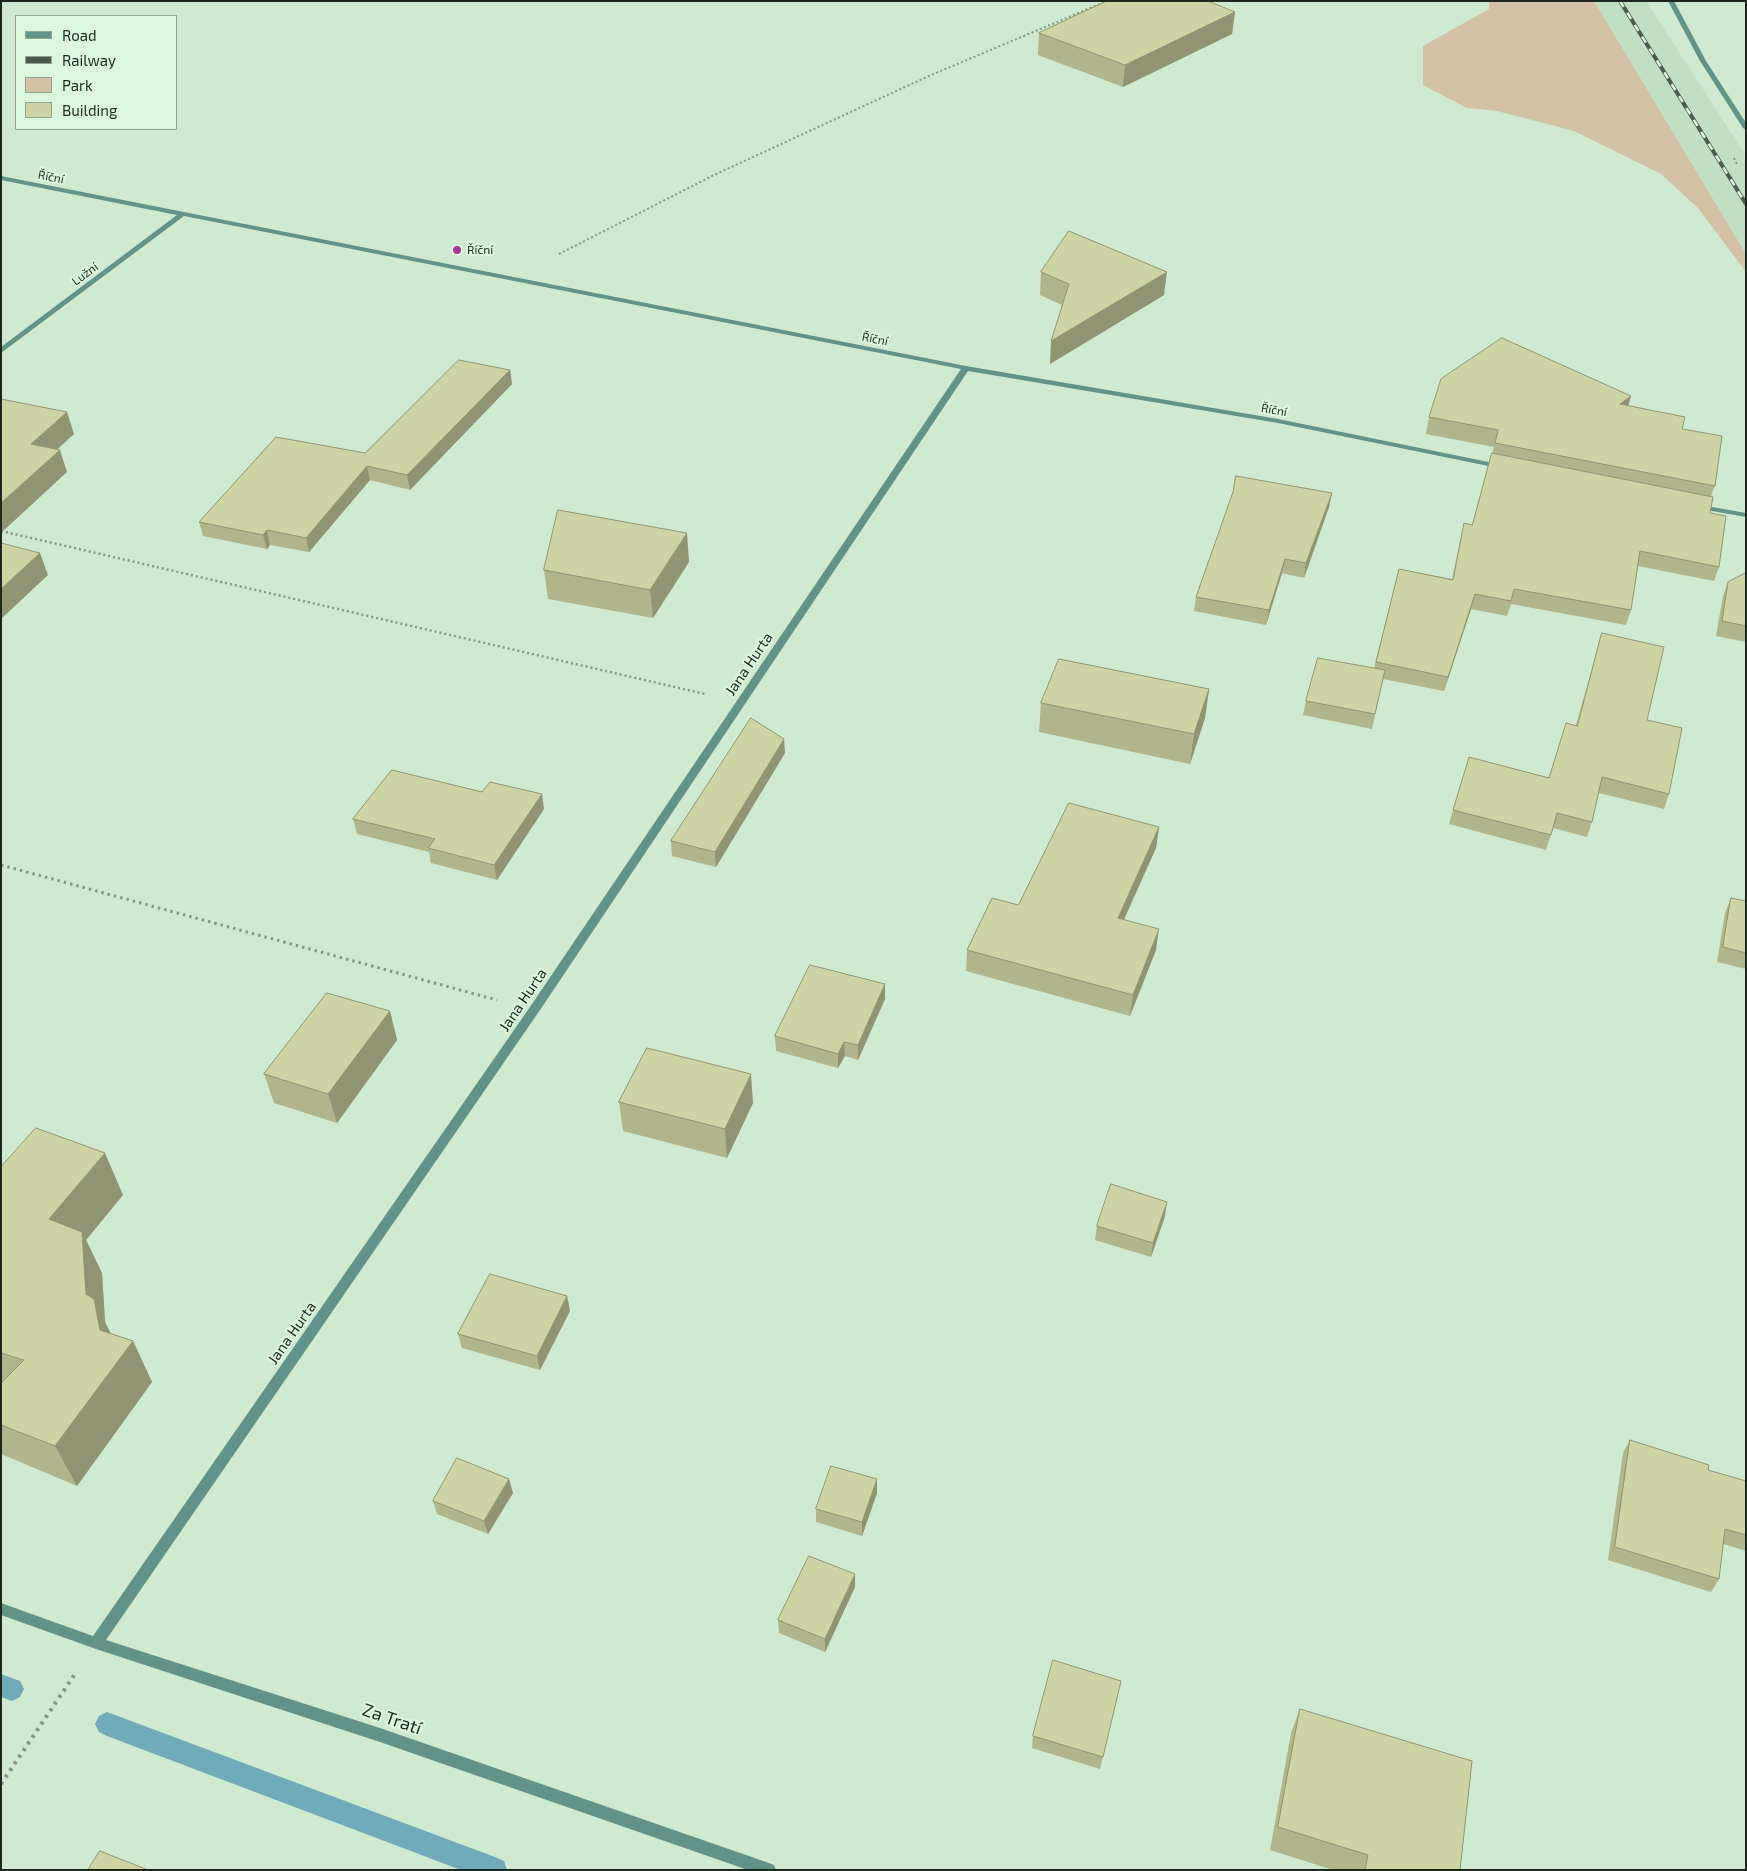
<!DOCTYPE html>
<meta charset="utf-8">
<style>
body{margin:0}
#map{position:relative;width:1747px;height:1871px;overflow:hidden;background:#d0e9d1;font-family:"Exo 2",sans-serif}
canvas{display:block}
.frame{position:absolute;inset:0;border:2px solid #1d271e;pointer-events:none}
.legend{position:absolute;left:15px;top:15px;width:162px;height:115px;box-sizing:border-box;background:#ddf7de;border:1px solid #90a491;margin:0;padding:6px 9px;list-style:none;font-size:15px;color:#1d271e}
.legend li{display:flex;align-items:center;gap:10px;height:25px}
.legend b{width:25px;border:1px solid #90a491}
</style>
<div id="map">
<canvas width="1747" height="1871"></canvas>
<div class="frame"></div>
<ul class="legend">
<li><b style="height:6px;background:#619389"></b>Road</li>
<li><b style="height:6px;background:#4c594d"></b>Railway</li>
<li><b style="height:14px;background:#d3c1a5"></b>Park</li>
<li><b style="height:14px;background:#cdd3a3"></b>Building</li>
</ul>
</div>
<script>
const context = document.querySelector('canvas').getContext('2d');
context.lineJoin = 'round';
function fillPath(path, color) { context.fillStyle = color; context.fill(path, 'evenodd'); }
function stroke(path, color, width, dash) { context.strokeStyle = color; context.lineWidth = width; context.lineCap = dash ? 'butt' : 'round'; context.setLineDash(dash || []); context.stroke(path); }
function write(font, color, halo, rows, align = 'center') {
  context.font = font + ' "Exo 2",sans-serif'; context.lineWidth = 4; context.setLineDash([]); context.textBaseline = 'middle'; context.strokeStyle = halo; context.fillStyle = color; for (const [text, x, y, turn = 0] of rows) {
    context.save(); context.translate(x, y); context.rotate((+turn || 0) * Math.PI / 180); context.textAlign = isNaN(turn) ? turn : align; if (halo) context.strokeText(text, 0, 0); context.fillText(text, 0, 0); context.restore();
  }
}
fillPath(new Path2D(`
 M1594 1H1646L1746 156V254Z`), '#c0dfc3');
fillPath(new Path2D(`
 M1489 1H1594L1746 254V272L1698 208 1661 174 1574 131 1497 111 1467 108 1423 85V46L1489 9Z`), '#d3c1a5');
fillPath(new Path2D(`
 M1 1674 20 1681 24 1689 20 1697 12 1701 1 1697Z
 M107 1712 495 1857 504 1861 507 1870H461L107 1736 99 1732 95 1724 99 1716Z`), '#71abba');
stroke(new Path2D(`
 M1734 158 1738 166
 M559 254 714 175 931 75 1107 1`), '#849785', 2, [2, 2.5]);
stroke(new Path2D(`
 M1 531 705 694`), '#849785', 2.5, [2, 3]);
stroke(new Path2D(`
 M1 865 497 1000`), '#849785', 3, [2.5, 4]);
stroke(new Path2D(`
 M1 1784 75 1674`), '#849785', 4, [3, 5]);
fillPath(new Path2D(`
 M1668 1H1674L1706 61 1746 123V130L1743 128 1700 61Z
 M1 176 966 366 1278 419 1503 465 1507 467 1503 469 1278 423 968 371 538 1013 106 1640 380 1728 769 1863 774 1865 776 1870H748L380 1742 96 1649 1 1615V1603L93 1636 530 1007 961 369 184 216 1 353V347L177 215 1 180Z
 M1695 504 1746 513V517L1695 508Z`), '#619389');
const rail = new Path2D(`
 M1620 1 1746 204`);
stroke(rail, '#4c594d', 4);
stroke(rail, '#ddf7de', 2.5, [7]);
fillPath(new Path2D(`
 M1235 12 1232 34 1123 87 1038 55 1039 33Z
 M1041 272 1164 295 1050 364 1062 305 1040 295Z
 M510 370 512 384 410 490 370 480 309 552 270 545 267 549 203 536 199 522 365 453Z
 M1631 396 1628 406 1682 429 1715 486 1711 496 1710 513 1719 567 1714 581 1638 566 1631 610 1626 625 1511 604 1507 616 1471 609 1444 691 1383 679 1372 729 1303 715 1306 701 1374 668 1399 569 1452 579 1464 523 1472 525 1494 447 1426 434 1429 417Z
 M1332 493 1329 507 1304 578 1282 573 1266 625 1194 611 1196 597Z
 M689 562 653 618 548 599 544 570Z
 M1746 573V642L1716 636 1723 596 1728 582Z
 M1602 633 1647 720 1669 794 1664 809 1599 793 1592 822 1587 837 1553 828 1546 850 1449 824 1453 810 1549 778 1576 725Z
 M1209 689 1205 718 1190 764 1039 732 1041 703Z
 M785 753 716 867 672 856 671 841Z
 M544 809 497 880 431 863 429 852 357 834 353 819Z
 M1159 827 1156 848 1124 920 1156 950 1130 1016 966 971 967 950 1018 905Z
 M1731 898 1746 901V969L1717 962 1725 913Z
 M885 984V999L858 1060 845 1056 838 1068 776 1051 775 1036Z
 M390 1011 397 1040 337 1123 274 1103 264 1074Z
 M619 1102 753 1103 727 1158 623 1131Z
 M1 1167 123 1195 86 1240 102 1273 105 1322 111 1334 133 1341 152 1382 77 1486 1 1454Z
 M1165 1216 1151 1257 1095 1240 1097 1226Z
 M567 1296 570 1311 540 1370 462 1348 458 1334Z
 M1630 1440 1708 1470 1746 1481V1551L1723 1544 1719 1579 1711 1592 1608 1560 1623 1453Z
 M509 1479 513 1493 488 1534 437 1514 433 1501Z
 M877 1479V1493L862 1536 816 1522V1509Z
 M855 1587 825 1652 779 1633 778 1620Z
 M1121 1681 1100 1769 1032 1748 1033 1736Z
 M1300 1709 1460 1870H1333L1270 1850 1291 1733Z`), '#b0b58c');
fillPath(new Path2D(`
 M1235 12 1232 34 1123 87 1125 65Z
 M1167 272 1164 295 1050 364 1051 341Z
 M510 370 512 384 410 490 407 475Z
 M1631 396 1626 413 1620 404Z
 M67 412 74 434 39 466 31 444Z
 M60 450 67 472 1 533V503Z
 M367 466 370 480 309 552 306 538Z
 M1332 493 1329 507 1304 578 1306 563Z
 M267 530 270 545 267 549 263 535Z
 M687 533 689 562 653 618 650 590Z
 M40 553 48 575 1 619V589Z
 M1285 559 1282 573 1266 625 1269 610Z
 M1475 594 1471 609 1444 691 1448 677Z
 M1209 689 1205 718 1190 764 1194 734Z
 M784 739 785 753 716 867 715 852Z
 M542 794 544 809 497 880 494 865Z
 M1159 827 1156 848 1115 939 1118 918Z
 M1159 929 1156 950 1130 1016 1133 995Z
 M885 984V999L858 1060V1045Z
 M390 1011 397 1040 337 1123 328 1094Z
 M844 1042 845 1056 838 1068V1054Z
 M751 1074 753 1103 727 1158 725 1129Z
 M105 1153 123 1195 86 1240 102 1273 105 1322 114 1340 133 1341 152 1382 77 1486 55 1446 100 1330 49 1219Z
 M1167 1202 1165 1216 1151 1257 1153 1243Z
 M567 1296 570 1311 540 1370 537 1356Z
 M509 1479 513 1493 488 1534 484 1521Z
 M877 1479V1493L862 1536V1522Z
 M855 1574V1587L825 1652V1639Z`), '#909472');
const building = new Path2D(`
 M1107 1H1208L1235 12 1125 65 1039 33Z
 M1069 231 1167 272 1051 341 1069 284 1041 272Z
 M1502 338 1631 396 1620 404 1685 417 1682 429 1722 436 1715 486 1495 443 1498 430 1429 417 1441 379Z
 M459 360 510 370 407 475 367 466 306 538 267 530 263 535 199 522 276 437 365 453Z
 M1 399 67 412 31 444 60 450 1 503Z
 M1492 453 1713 497 1710 513 1726 516 1719 567 1640 551 1631 610 1514 589 1511 601 1475 594 1448 677 1376 662 1399 569 1453 580 1464 523 1472 525Z
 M1236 476 1332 493 1306 563 1285 559 1269 610 1196 597 1233 492Z
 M558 510 687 533 650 590 544 570Z
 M1 543 40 553 1 589Z
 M1746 573V626L1722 621 1728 582Z
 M1602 633 1664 647 1647 720 1682 728 1669 794 1602 777 1592 822 1557 813 1551 835 1453 810 1469 757 1549 778 1566 723 1577 726Z
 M1318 658 1385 670 1375 714 1306 701Z
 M1059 659 1209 689 1194 734 1041 703Z
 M751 718 784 739 715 852 671 841Z
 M392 770 482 792 490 782 542 794 494 865 428 848 435 839 353 819Z
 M1069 803 1159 827 1118 918 1159 929 1133 995 967 950 992 898 1018 905Z
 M1731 898 1746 901V953L1723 947Z
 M810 965 885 984 858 1045 844 1042 838 1054 775 1036Z
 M327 993 390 1011 328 1094 264 1074Z
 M647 1048 751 1074 725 1129 619 1102Z
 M36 1128 105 1153 49 1219 82 1232 86 1294 94 1299 100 1330 133 1341 55 1446 1 1425V1383L24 1360 1 1353V1167Z
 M1111 1184 1167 1202 1153 1243 1097 1226Z
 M490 1274 567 1296 537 1356 458 1334Z
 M1630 1440 1709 1465 1708 1470 1746 1481V1535L1725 1529 1719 1579 1615 1547Z
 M457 1458 509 1479 484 1521 433 1501Z
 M831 1466 877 1479 862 1522 816 1509Z
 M809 1556 855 1574 825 1639 778 1620Z
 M1053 1660 1121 1681 1103 1757 1033 1736Z
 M1300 1709 1472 1761 1460 1870H1365L1368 1855 1278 1827Z
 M100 1851 148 1870H88Z`);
fillPath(building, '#cdd3a3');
stroke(building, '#909472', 1);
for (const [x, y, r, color] of [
 [457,250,5,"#a93690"]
]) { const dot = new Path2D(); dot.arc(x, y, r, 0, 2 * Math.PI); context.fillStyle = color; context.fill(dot); stroke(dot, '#ddf7de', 2); }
write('12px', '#1d271e', '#ddf7de', [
 ["Říční",51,177,11],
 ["Lužní",85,274,-37],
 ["Říční",875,339,11],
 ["Říční",1274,410,10]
]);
write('12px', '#1d271e', '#ddf7de', [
 ["Říční",467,250]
], 'left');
write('15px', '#1d271e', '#ddf7de', [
 ["Jana Hurta",749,664,-56],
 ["Jana Hurta",523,1000,-56],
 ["Jana Hurta",292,1333,-55]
]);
write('18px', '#1d271e', '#ddf7de', [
 ["Za Tratí",392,1719,19]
]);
</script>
